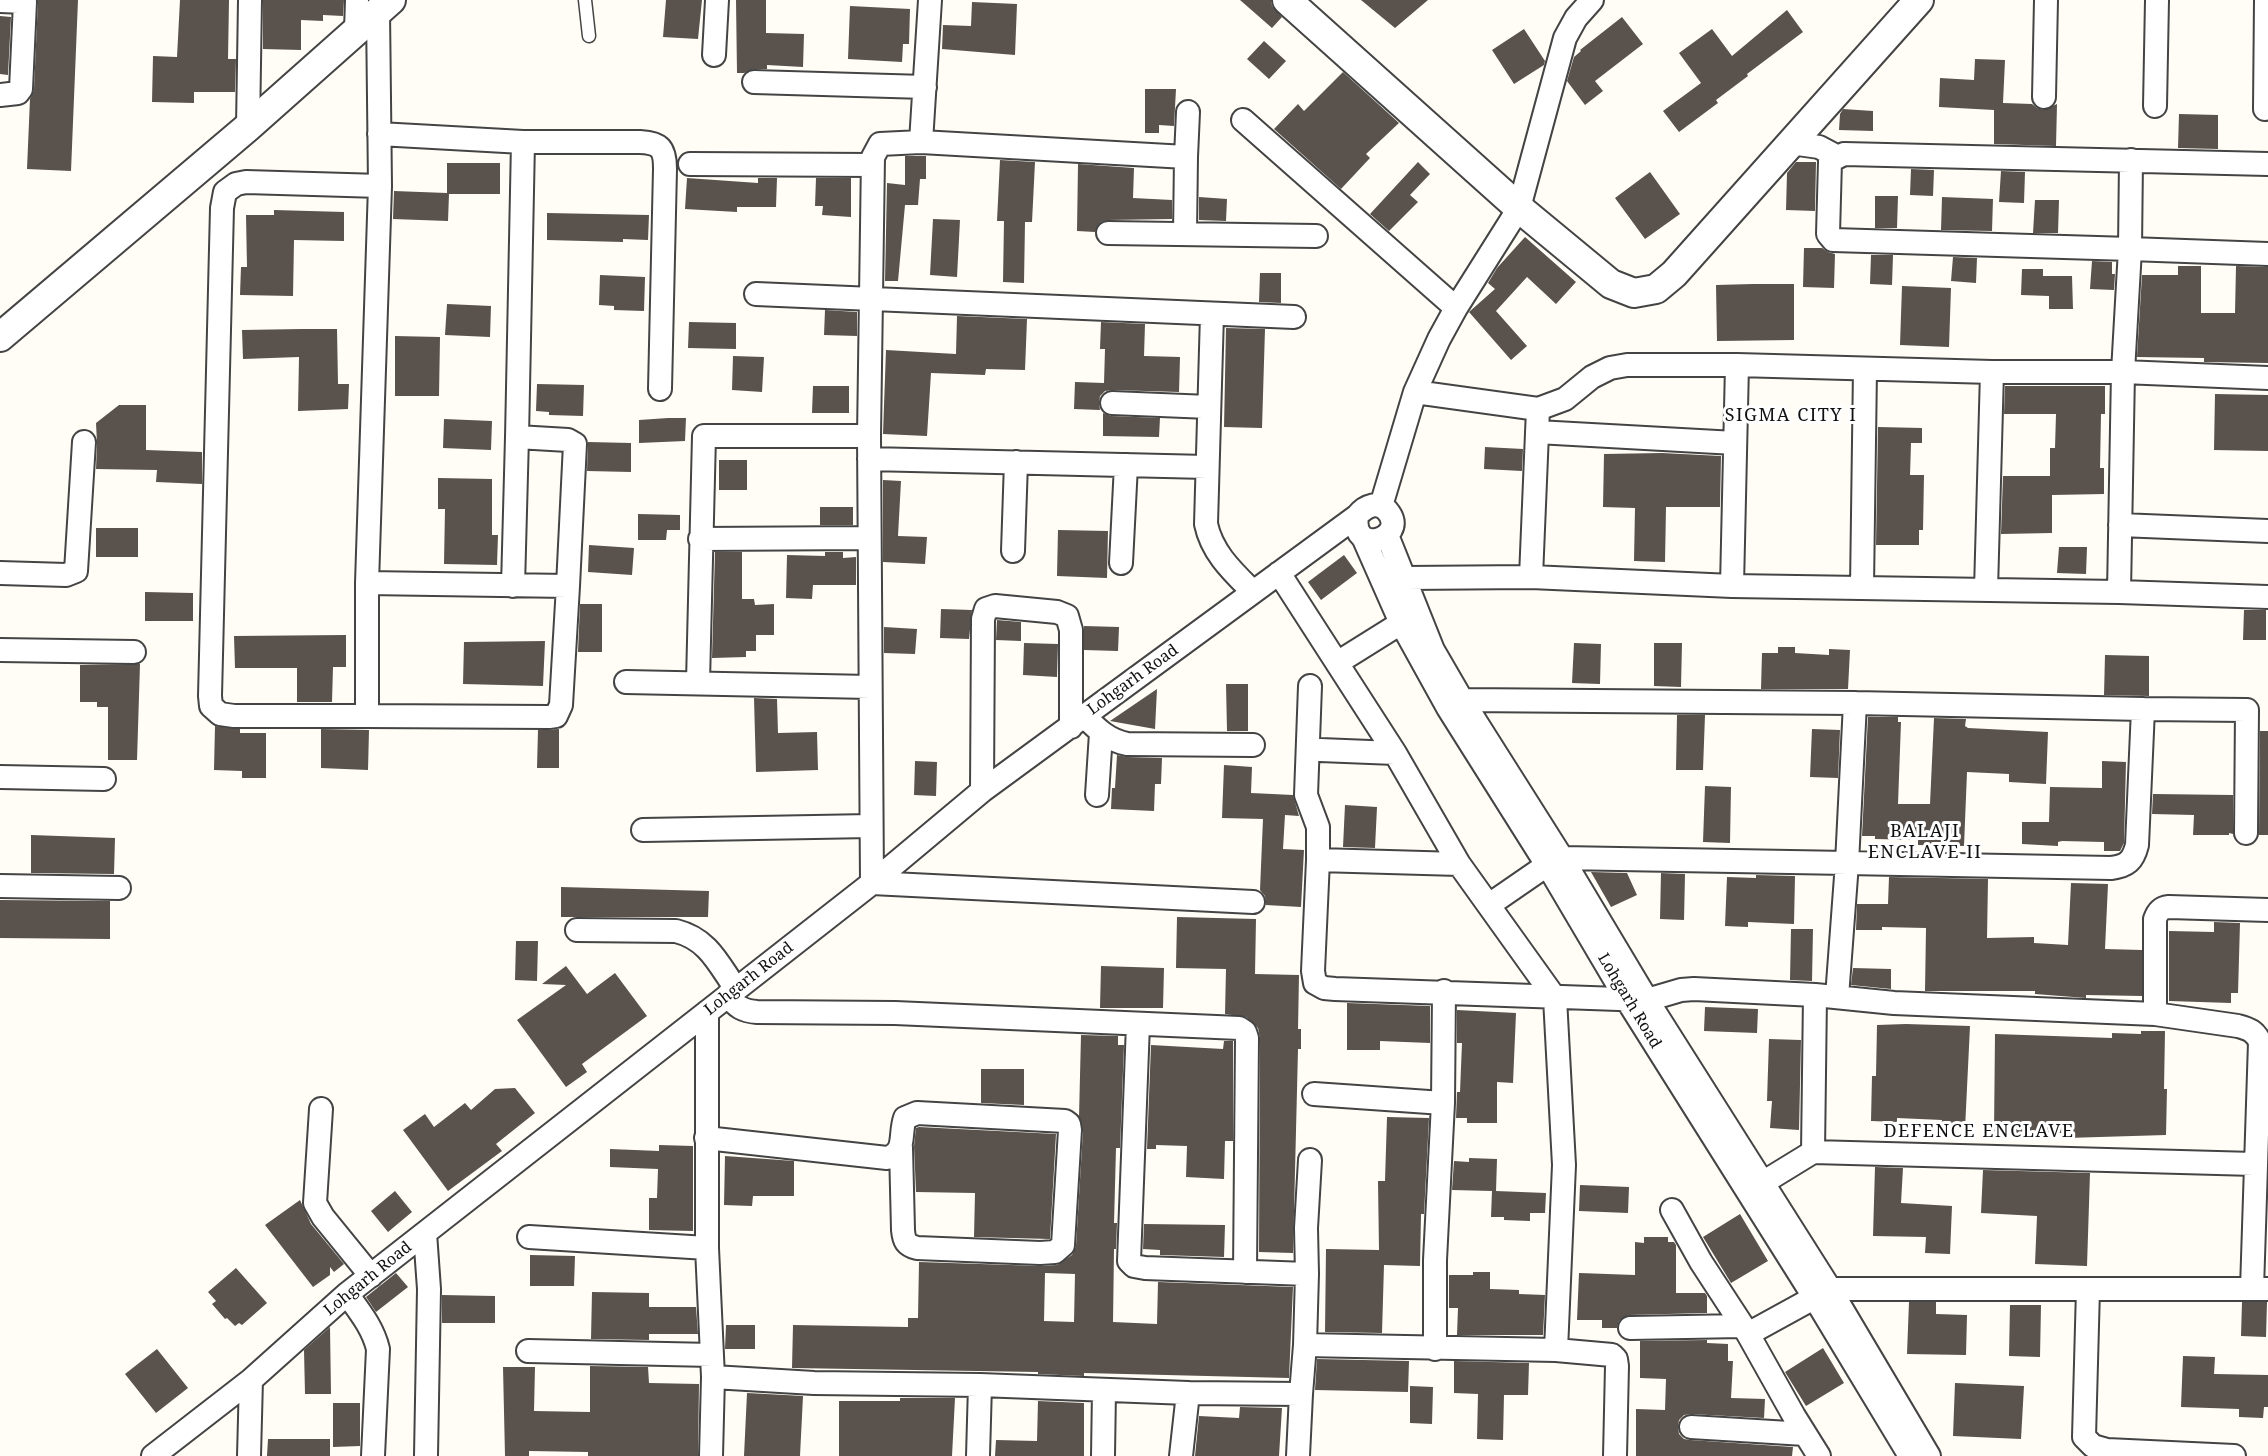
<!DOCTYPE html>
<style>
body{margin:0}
canvas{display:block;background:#fffdf5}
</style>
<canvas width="2268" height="1456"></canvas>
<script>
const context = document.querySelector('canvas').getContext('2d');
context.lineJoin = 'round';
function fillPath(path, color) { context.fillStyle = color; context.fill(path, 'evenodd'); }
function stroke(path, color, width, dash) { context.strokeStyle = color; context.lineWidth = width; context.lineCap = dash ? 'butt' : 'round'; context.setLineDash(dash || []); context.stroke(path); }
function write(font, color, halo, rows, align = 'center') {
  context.font = font + ' "Noto Serif",serif'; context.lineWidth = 6; context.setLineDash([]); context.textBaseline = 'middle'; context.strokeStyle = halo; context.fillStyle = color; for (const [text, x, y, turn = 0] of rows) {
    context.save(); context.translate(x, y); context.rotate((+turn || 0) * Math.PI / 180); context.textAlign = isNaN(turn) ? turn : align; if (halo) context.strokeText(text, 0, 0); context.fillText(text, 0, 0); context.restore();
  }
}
fillPath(new Path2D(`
 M38 0H78L71 171 27 169 30 99 34 90Z
 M180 0H229L228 59H236L235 92H194V103L152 102 153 56 177 57Z
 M263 0H344L343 16 323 15V21L301 20V50L263 49Z
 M666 0H702L698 39 663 37Z
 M736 0H766V33L804 34 803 67 767 65V69H754L744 73H737Z
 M1240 0H1271L1272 6 1282 17 1272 28Z
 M1361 0H1428L1395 28Z
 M972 2 1017 4 1015 55 942 49 943 25 971 26Z
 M850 6 910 9 909 44H903L902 62 848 59Z
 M1787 10 1803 32 1747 74 1748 76 1716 100 1718 103 1679 132 1663 111 1701 83 1679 53 1712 29 1732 56Z
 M0 16 11 17 8 75 0 74Z
 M1622 17 1643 44 1595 81 1603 91 1585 105 1567 81 1574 57 1581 51 1580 50Z
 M1524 29 1545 61 1544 65 1514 84 1492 50Z
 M1264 41 1286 61 1269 79 1247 59Z
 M1975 59 2005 60 2003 103 2032 104 2037 108 2043 110 2057 104 2056 146 1994 144V110L1939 107 1940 78 1974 80Z
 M1343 72 1399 123 1366 154 1370 158 1341 189 1274 129 1298 104 1304 111Z
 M1145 89H1176L1174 126 1159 125V133H1145Z
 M1843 109 1873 111V131L1839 130 1840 114Z
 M2179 114 2218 115V149L2178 148Z
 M905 156H926V179H920L918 205H905L898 281H885L887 183 905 185Z
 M1000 160 1035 162 1032 222H1025L1024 283 1003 282 1004 221H997Z
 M1418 162 1430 174 1410 195 1418 202 1389 231 1370 214Z
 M1796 162H1816L1815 211 1786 210 1787 173Z
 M447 163H500V194H449L448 221 393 219 394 191 447 193Z
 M1078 164 1134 168 1133 198 1172 200V219L1108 220 1101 222 1095 232 1077 231Z
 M1911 169 1934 170 1933 196 1910 195Z
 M2001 171 2025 172 2024 203 1999 202Z
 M1650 172 1680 214 1645 239 1615 198Z
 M687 178 758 183V178H777L776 207H737V212L685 209Z
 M816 178H851V217L822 215 823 206H815Z
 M1875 196H1898L1897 228H1875Z
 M1199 197 1227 199 1226 221 1199 220Z
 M1942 197 1993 199 1992 231 1941 230Z
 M2035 200H2059L2058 233H2033Z
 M274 210 344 212V241L294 240 293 296 240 295 241 267H247L246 215H274Z
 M547 213 649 215 648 240 623 239V242L547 240Z
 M933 219 960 220 957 277 930 275Z
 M1525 237 1576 282 1556 304 1527 277 1496 311 1527 346 1511 360 1469 312 1495 289 1488 283 1497 268Z
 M1804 248H1822L1828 252 1835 254 1834 288 1803 287Z
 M1871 255H1893L1892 285 1870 284Z
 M1953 257 1977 258 1976 283 1951 281Z
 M2092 261 2112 262V274H2115L2114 290 2090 289Z
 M2178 266H2201V313H2235L2236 266 2268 267V363L2204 362V358L2137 357 2142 275H2178Z
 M2022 269H2043V276H2072L2073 309H2049V296L2021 295Z
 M1260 273H1281V303L1259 302Z
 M600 275 645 277 644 311 614 310V306L599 305Z
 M1753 284H1794V340L1717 341 1716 285Z
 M1902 286 1951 288 1949 347 1900 345Z
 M447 304 491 306 490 337 445 335Z
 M825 310 857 312V336L824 335Z
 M957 316 1027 319 1025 370 986 369 985 375 931 373 927 436 883 434 886 350 956 354Z
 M689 322 736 323V349L688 348Z
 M1101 322 1145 324 1144 356 1180 357 1179 392 1112 390 1105 391 1100 396 1099 403 1100 410 1074 409 1075 382 1104 383 1105 349H1100Z
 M1226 328 1265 329 1262 428 1224 427Z
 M302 329H337L338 384H349L348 409 298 411 299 357 243 359 242 330Z
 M395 336 440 337 439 396H395Z
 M733 356 764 357 762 392 732 390Z
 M537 384 584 385 583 416 549 415V412L536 411Z
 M813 386H849V413H812Z
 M2005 386H2105V414H2101L2100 468H2104V494L2052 495V533L2001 534 2003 476H2050V448H2055L2056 414H2004Z
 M2215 394 2268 395V451L2214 450Z
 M119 405H146V450L202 452V484L156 482 157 470 96 469 97 443 96 423Z
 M1103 413 1111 416 1160 418 1159 437 1103 436Z
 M668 418H686L685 441 639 443V420Z
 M444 419 492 421 491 450 443 448Z
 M1878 427 1922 428V443H1911L1910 475H1924L1923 530H1919V545H1876Z
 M588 442 631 443V472L587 471Z
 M1485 447 1523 449 1522 471 1484 469Z
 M1662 453 1721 456 1720 507H1666L1665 562 1634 561 1635 508 1603 507 1604 454Z
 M719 460H747V490H719Z
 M438 478 492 479V535H498L497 565 444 564 445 509H438Z
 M883 480 901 481 898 536 927 537 925 564 883 562Z
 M820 507H853V525H820Z
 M638 514 680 515V530H667L666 540H638Z
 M96 528H138V557H96Z
 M1058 530 1108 531 1107 578 1057 576Z
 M589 545 634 548 632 575 588 572Z
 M2059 547H2087L2086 574 2057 573Z
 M715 552H742V599H754L755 605 774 604V635H756V651H746V657L712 658Z
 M825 552H843V558L856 557V585H813L812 599 786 598 787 555 825 556Z
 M1344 555 1357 573 1321 600 1308 582Z
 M145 592 193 593V621H145Z
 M580 604H602V652H578Z
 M941 609 972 610 969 639 940 638Z
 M2244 610H2266V640H2243Z
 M997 620 1021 622V641L996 640Z
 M1084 626 1119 627 1118 651 1084 650Z
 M884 627 917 629 915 654 884 653Z
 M346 635V667H333L332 702H297V668H235L234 636Z
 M545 641 543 686 463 684 464 642Z
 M1024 643 1058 644 1057 677 1023 675Z
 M1574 643 1601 644 1600 684 1572 683Z
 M1654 643H1682L1681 687 1654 686Z
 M1778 647H1795V653L1829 655V649L1850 650 1848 689H1761L1762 653H1778Z
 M2105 655 2149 656V696L2104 695Z
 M140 664 137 760H108V707H97V702H80V665Z
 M1226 684H1248V731H1227Z
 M1157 689 1155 729 1110 721Z
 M754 698 777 699 778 733 817 732 818 770 756 772Z
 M1677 715H1705L1703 770H1676Z
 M1868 717H1898V722H1901L1898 804H1930L1934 718 1966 719 1965 726 1968 728 2048 732 2046 784 2009 782V774L1967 772 1964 846 1918 845V840L1875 839V836H1862Z
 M215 726 240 729V733H266V778H242V771L214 770Z
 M321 729 369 730 368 770 321 768Z
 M559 729V768H537L538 730Z
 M1812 729 1840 730 1838 778 1810 777Z
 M2260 731H2268V835H2259Z
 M1117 755 1127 757 1162 758 1161 784H1155L1154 811 1111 809 1112 788H1115Z
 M915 761 937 762 936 796 914 795Z
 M2102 761 2126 762 2124 843 2120 851H2104V842L2062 841 2058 842V846L2022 844V822H2049L2050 787 2102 788Z
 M1224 765 1252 767 1251 793 1293 795 1299 816 1285 815 1283 849 1304 850 1301 907 1266 905 1265 896 1260 890 1263 819 1222 818Z
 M1705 786 1731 787 1730 843 1703 842Z
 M2153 794 2233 795V834L2229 833V835H2193L2194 815 2152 814Z
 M1345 805 1377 807 1375 848 1343 847Z
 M31 835 115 838 114 874 31 873Z
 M1591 872 1627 873 1637 895 1611 907Z
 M1661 873 1685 874 1684 920 1660 919Z
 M1756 875 1795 876 1794 924 1748 922V927L1725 926 1727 877 1756 878Z
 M1889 877 1988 879 1987 938 2034 937V943L2068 945 2071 883 2108 884 2105 949 2142 950V996L2086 995V998L2035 994V991H1925L1926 928 1882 927V930H1856L1857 904H1888Z
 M561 887 709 891 708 917H561Z
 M0 900 110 901V939L0 938Z
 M1177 917 1256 919 1255 974 1299 975 1298 1029H1301V1049H1298L1293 1253 1259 1252 1260 1038 1258 1028 1246 1017 1225 1014 1226 969 1176 968Z
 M2214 922 2240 923 2238 993H2231V1003L2169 1001V931L2214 932Z
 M1791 929H1813L1812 981 1790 980Z
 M516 941H538L537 981 515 980Z
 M566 966 587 994 615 973 647 1016 582 1064 587 1072 566 1087 517 1020 566 985 542 984Z
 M1101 966 1164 968 1163 1008H1100Z
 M1853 968 1891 969V989L1851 985Z
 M1347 1003 1430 1006V1043L1380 1041V1050H1347Z
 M1705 1007 1758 1009 1757 1033 1704 1031Z
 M1457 1010 1516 1013 1513 1083 1497 1082V1123H1467V1118H1456L1457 1092H1460L1462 1043H1457Z
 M1906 1024 1970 1026 1965 1129 1941 1128 1942 1120 1897 1118V1122L1871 1121 1872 1076H1876L1877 1025Z
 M2141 1031H2165L2164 1089H2167L2166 1135 2066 1138V1133H1994L1995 1034 2112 1038V1033L2141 1034Z
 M1081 1035 1118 1036V1045H1124L1120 1148H1116L1114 1223H1117L1116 1249H1114L1113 1322 1157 1324 1158 1282 1293 1287 1289 1378 1084 1373V1376L1038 1374V1372L792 1368 793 1325 908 1327V1318H918L919 1262 1041 1266 1057 1265 1072 1255 1076 1246 1083 1131 1079 1117ZM1045 1273 1075 1274 1074 1322 1044 1321Z
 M1769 1039 1801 1040 1799 1130 1770 1128 1772 1101H1767Z
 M1224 1041H1233V1141H1225L1224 1179 1186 1177 1187 1146 1156 1145V1149H1147L1151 1045 1223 1049Z
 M981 1069H1024V1105L981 1103Z
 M515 1088 535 1113 496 1144 502 1151 448 1191 403 1130 425 1114 434 1127 465 1103 471 1110 495 1089Z
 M1387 1117 1429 1118 1424 1214H1421L1420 1266 1384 1265 1382 1333 1325 1332 1326 1249 1379 1250 1378 1181H1385Z
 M919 1127 1056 1134 1050 1239 974 1237 975 1193 916 1192 914 1146 916 1128Z
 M659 1145 693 1146V1231L649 1230V1198H657L658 1169 610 1167V1149L659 1151Z
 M725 1156 794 1161V1196H753L752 1206 724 1205Z
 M1469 1158 1497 1159 1496 1191 1546 1193 1545 1213H1530V1221L1504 1220V1217H1491L1492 1191 1452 1190 1454 1161 1469 1162Z
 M1875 1167 1903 1168 1901 1203 1952 1206 1950 1254 1925 1253 1926 1237 1873 1236Z
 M1983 1170 2090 1173 2087 1266 2035 1264 2037 1216 1981 1213Z
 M1580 1185 1629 1187 1628 1213 1579 1211Z
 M395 1191 412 1212 388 1232 371 1211Z
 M300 1200 311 1224 344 1264 334 1272 330 1267V1275L313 1287 265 1225Z
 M1740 1214 1768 1261 1731 1283 1703 1237Z
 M1144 1224 1225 1225 1224 1257 1160 1255V1250L1143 1249Z
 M1644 1237H1668V1242H1674L1676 1245V1293H1705L1707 1296V1313L1629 1315 1619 1321 1617 1328H1602V1320H1577L1579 1273 1635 1275V1242L1644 1243Z
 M530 1255 575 1256 574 1286H530Z
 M236 1268 267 1303 242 1325 239 1323 235 1326 227 1318 225 1319 212 1304 216 1301 208 1292Z
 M1473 1272H1490V1289L1519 1290V1294L1545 1295 1543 1335H1457L1458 1308H1449V1275H1473Z
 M396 1273 408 1287 376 1312 366 1297Z
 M592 1292 649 1293V1307H696L698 1334H649V1340L591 1339Z
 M442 1295 495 1296V1323H442Z
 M1909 1302H1936V1314L1967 1315 1966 1355 1907 1354Z
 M2242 1302H2267L2266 1337 2241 1336Z
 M2010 1305H2041L2040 1357 2009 1356Z
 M726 1325H755V1349H725Z
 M330 1327 331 1394H305L304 1350Z
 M1707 1340V1343L1728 1344V1361H1733L1731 1398 1765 1399 1764 1418 1691 1414 1684 1415 1679 1420 1678 1427 1679 1434 1684 1439 1690 1440 1793 1447 1792 1456H1636V1409L1665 1410 1666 1379 1640 1378V1341Z
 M1823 1348 1844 1383 1806 1406 1785 1372Z
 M157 1349 188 1388 156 1413 125 1374Z
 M2183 1356 2215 1357 2214 1374 2268 1375V1407H2264L2263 1418 2239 1417V1409L2181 1407Z
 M1317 1359 1409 1361 1408 1392 1315 1390Z
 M1454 1361 1529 1363 1528 1395H1504L1503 1440 1477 1439 1478 1394 1454 1393Z
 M590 1366 648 1367 649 1383 699 1384 698 1456H588V1452L529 1451V1456H505L503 1367H535L534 1411 590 1412Z
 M1955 1383 2024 1386 2021 1439 1953 1436Z
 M1410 1386 1433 1387 1432 1424 1410 1423Z
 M747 1393 803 1396 800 1456H744Z
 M900 1398H955L952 1456H839V1401H900Z
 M1038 1401 1084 1403V1456H995L996 1440 1037 1441Z
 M333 1403H360V1446L333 1447Z
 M1240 1407 1282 1408 1279 1456H1195L1199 1416 1239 1418Z
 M268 1439H330V1456H267Z`), '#5a524d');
const service = new Path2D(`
 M585 0 589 36`);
const minor = new Path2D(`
 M930 0 921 142 880 144 873 157 869 436 872 883 1253 902
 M0 1 25 2 21 89 18 93 0 95
 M356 31 357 0
 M714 55 717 0
 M754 82 925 87
 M2044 97 2046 0
 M2155 106 2157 0
 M2265 109 2266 0
 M1243 120 1456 308
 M248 127 250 0
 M379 134 523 142H640C660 143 665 148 665 169L660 389
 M523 142 517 437 568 440 575 444 568 586
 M921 142 1186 157
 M1791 143 1819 147 1836 156
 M2131 160 2130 249 2268 254
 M690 164 872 165
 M1108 233 1316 236
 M1185 234 1186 157 1188 112
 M756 294 1294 317
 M1212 314 1206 524C1212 553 1233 572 1253 592
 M1415 392 1538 409 1565 399 1592 377 1610 368 1627 365H1737L1992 372H2123L2268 378
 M1112 403 1209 407
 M1538 409 1531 577 1732 586 2119 592 2268 597
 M1537 432 1735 443
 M869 459 1207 467
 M1381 506 1415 392 1439 339 1456 308 1519 208 1565 38 1576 18 1592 0
 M2120 525 2268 531
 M1387 535 1433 650 1462 700 1562 858 1647 1000 1830 1289 1929 1456
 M1363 537 1401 623 1448 708 1552 873 1627 1000 1814 1297 1910 1456
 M700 539 869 538
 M1013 551 1016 462
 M1121 563 1126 465
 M0 573 66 575 76 571 84 442
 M1279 573 1395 753 1459 864 1555 998 1564 1165 1556 1350
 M1392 582 1405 578 1531 577
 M367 583 568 586 561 705 556 716 549 717 367 716V583L380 186 378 11
 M513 586 517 437
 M1732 586 1737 365
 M1862 587 1865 369
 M1986 590 1992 372
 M2119 592 2123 372 2130 249 1833 240 1828 234 1830 161 1844 154 2268 164
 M0 650 134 652
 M1337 663 1401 623
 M626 682 870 687
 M698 682 704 436H869
 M1310 686 1306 795 1318 827V860L1313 971 1315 983 1324 988 1335 989 1647 1000 1681 990 1694 989 1815 995
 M1448 708 1462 700 1855 703 2143 709 2137 845C2133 861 2127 866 2111 868L1847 863 1855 703
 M2143 709 2247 710 2246 833
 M367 716H234L220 714 211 706 210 696 222 208 225 192 236 184 246 182 380 186
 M1084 716C1098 730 1108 740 1127 744L1253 745
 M1320 750 1395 753
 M0 777 104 779
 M982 791 983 619 986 609 995 606 1057 612 1067 616 1071 630V727
 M1097 795 1101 733
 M643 830 871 826
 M1318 860 1459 864
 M0 886 119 888
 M1489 905 1547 865 1562 858 1847 863 1837 997
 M577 930 676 931C708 939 718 963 736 989
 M728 995C736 1007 743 1011 757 1012L895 1013 1239 1028 1245 1032 1247 1038 1245 1272
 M707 1012V1248L713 1377 814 1383 980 1385 1188 1393 1301 1394 1305 1345 1307 1274 1145 1268 1134 1266 1129 1261 1138 1024
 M2155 1014V919C2158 911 2161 908 2169 907L2268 910
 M1314 1094 1443 1103
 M321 1109 315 1203 323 1217 371 1276
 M706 1138 887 1158C907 1152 899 1135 905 1118L917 1113 1065 1121 1069 1124 1070 1130 1063 1245 1055 1252 1040 1253 917 1248C906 1245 904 1241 903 1230L901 1148
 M1813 1152 2254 1164
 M1751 1190 1813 1152 1815 995 1894 1003 2155 1014 2238 1026C2249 1029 2255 1031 2260 1042L2252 1289
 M1672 1210 1701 1262 1748 1334 1794 1416 1819 1456
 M425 1233 429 1289 426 1456
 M529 1237 707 1248
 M1307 1274 1306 1228 1310 1160
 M347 1294C360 1312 373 1328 378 1349L373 1456
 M1630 1328 1742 1326
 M1748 1334 1830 1289H2088
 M1305 1345 1556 1350 1612 1355 1616 1359 1617 1366 1615 1456
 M1435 1349V1260L1443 1103 1444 991
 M528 1351 712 1355
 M1691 1427 1805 1434
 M153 1456 251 1380 347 1294 872 883 982 791 1357 516C1365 506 1380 499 1389 513 1407 539 1351 557 1357 516
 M249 1456 251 1380
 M711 1456 713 1377
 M978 1456 980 1385
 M1103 1456 1104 1390
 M1181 1456 1188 1393
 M1298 1456 1301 1394
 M2234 1456 2107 1450 2093 1446 2084 1437 2088 1289H2267`);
const tertiary = new Path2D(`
 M1287 0 1519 208 1611 284 1634 293 1656 289 1674 274 1919 0
 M0 337 248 127 391 0`);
stroke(service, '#444', 15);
stroke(minor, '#444', 26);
stroke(tertiary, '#444', 32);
stroke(service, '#fff', 12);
stroke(minor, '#fff', 22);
stroke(tertiary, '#fff', 28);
write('16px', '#111', '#fff', [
 ["Lohgarh Road",1133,680,-36],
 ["Lohgarh Road",749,979,-38],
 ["Lohgarh Road",1629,1001,59],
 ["Lohgarh Road",368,1279,-39]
]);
context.letterSpacing = '1.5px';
write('18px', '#111', '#fff', [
 ["SIGMA CITY I",1791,416],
 ["BALAJI",1925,832],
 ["ENCLAVE II",1925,853],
 ["DEFENCE ENCLAVE",1979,1132]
]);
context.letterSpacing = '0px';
</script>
